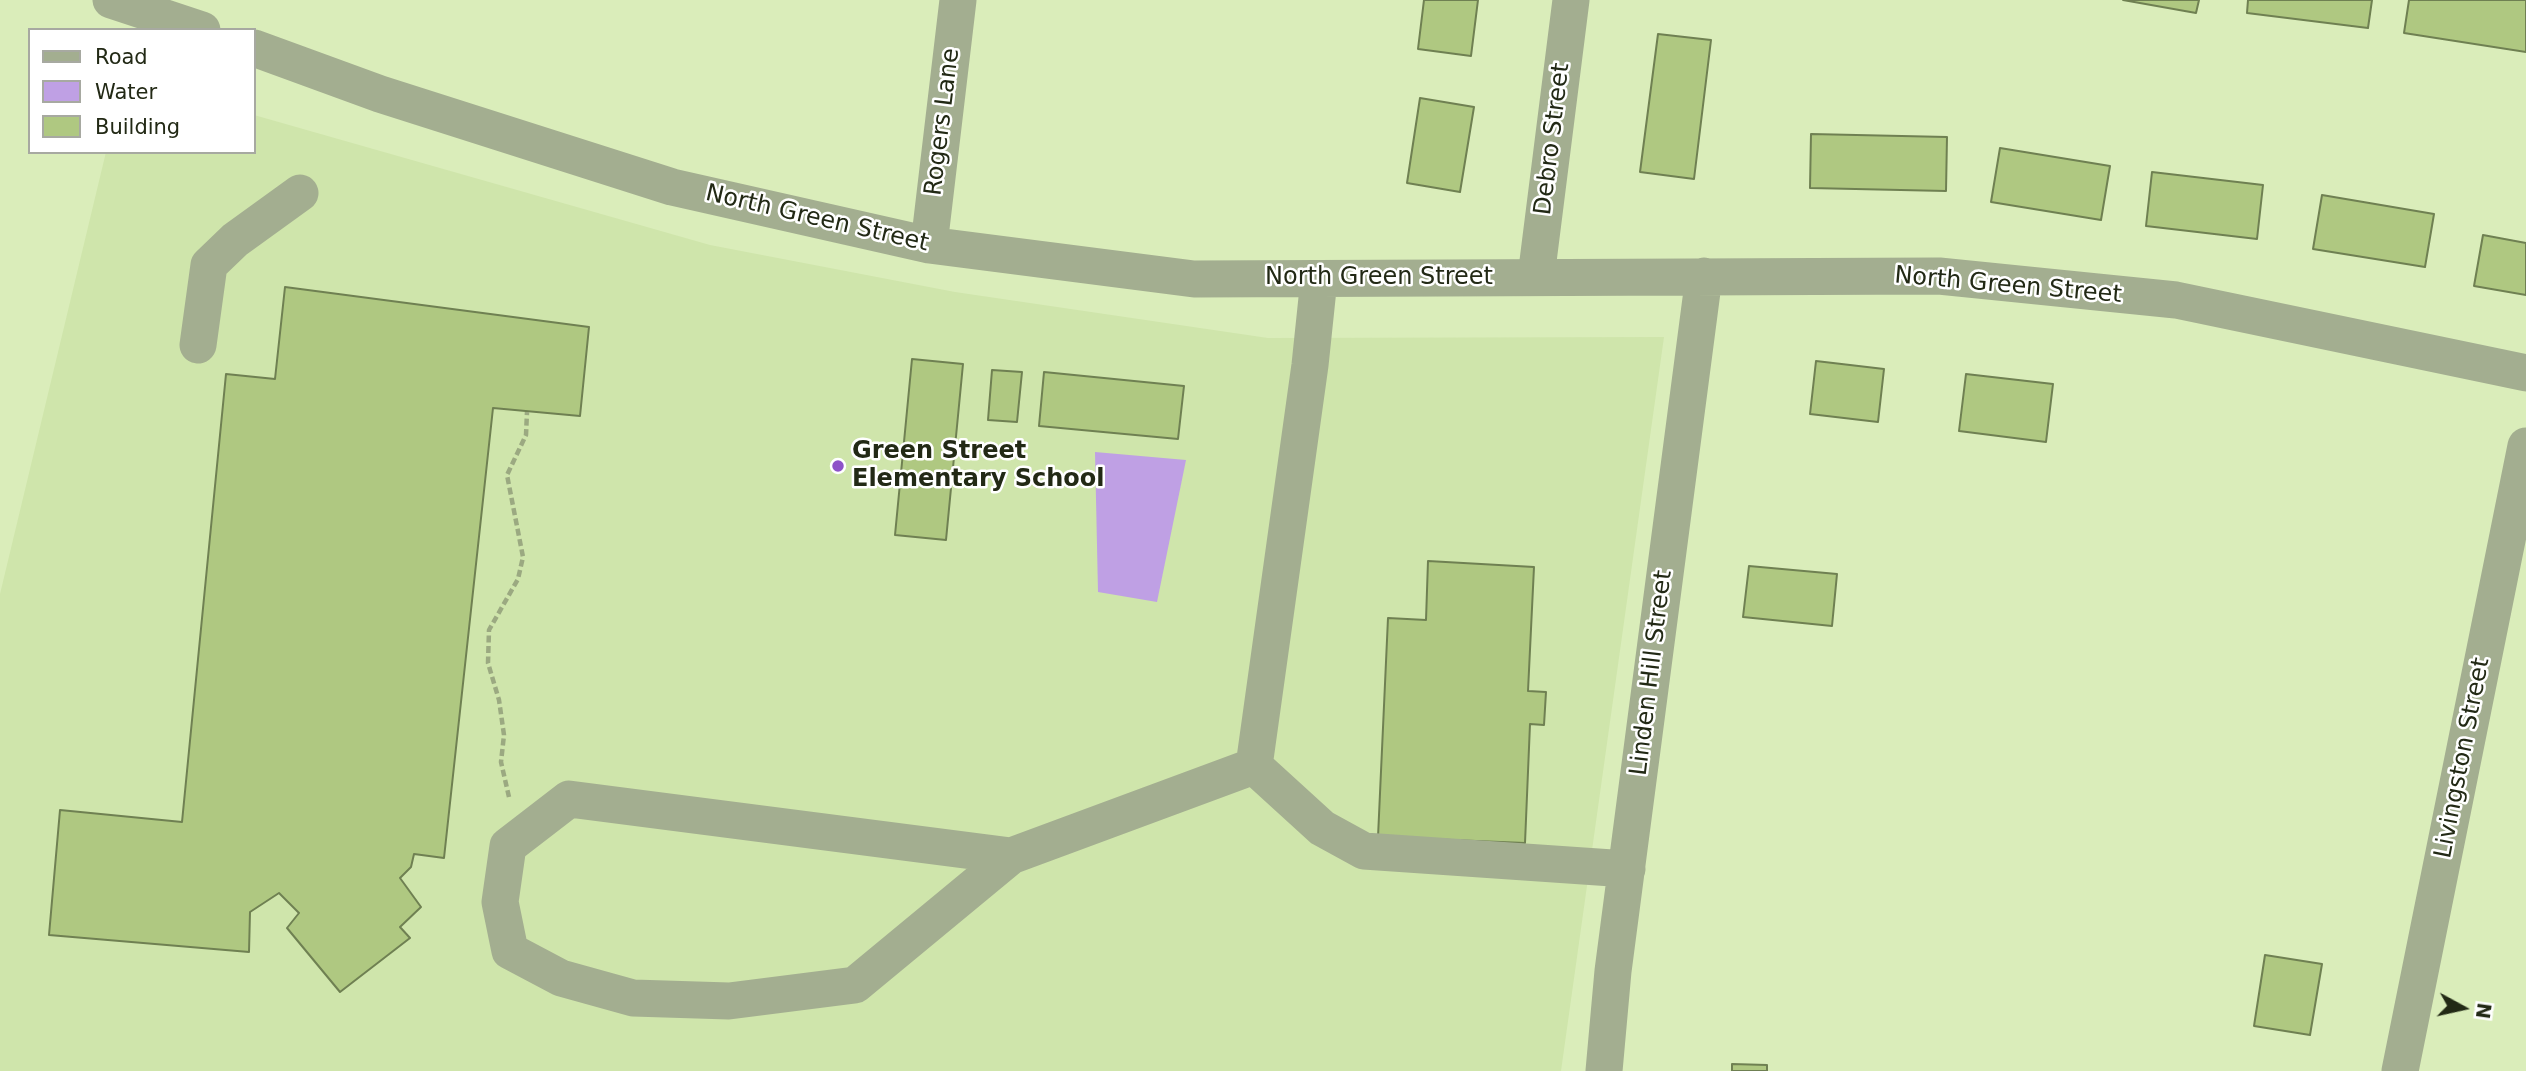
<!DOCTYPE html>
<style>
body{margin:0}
#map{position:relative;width:2526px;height:1071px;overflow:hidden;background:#daedba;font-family:"DejaVu Sans",sans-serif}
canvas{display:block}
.legend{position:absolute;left:28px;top:28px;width:228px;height:126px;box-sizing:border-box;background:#fff;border:2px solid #a7a9a1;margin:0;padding:9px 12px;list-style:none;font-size:21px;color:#222915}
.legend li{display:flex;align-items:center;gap:14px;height:35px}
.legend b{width:35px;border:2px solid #a7a9a1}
.north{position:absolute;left:2428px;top:973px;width:70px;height:70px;-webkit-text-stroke:5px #fff;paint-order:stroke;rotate:98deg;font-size:19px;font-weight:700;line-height:28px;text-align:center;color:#222915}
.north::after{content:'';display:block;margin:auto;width:24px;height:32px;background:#222915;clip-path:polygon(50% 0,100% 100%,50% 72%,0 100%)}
</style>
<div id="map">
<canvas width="2526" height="1071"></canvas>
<ul class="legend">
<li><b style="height:9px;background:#a3ae90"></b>Road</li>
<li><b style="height:19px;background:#bfa0e4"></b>Water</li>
<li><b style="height:19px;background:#afc881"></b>Building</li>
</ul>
<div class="north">N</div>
</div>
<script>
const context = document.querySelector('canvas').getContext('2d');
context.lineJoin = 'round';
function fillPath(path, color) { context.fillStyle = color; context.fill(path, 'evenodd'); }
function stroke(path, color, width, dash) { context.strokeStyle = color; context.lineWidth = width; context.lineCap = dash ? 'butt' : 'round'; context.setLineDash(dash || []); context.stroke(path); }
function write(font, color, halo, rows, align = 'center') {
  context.font = font + ' "DejaVu Sans",sans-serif'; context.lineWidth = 5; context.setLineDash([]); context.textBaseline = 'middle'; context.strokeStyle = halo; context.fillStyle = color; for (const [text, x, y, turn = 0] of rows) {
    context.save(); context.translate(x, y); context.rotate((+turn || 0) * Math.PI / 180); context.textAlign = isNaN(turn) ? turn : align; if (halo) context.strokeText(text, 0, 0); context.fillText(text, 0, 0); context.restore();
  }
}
fillPath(new Path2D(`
 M254 115 710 245 955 292 1268 338 1664 337 1561 1071H0V594L106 152H254Z`), '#cfe5ab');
fillPath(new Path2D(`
 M1095 452 1186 460 1157 602 1098 592Z`), '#bfa0e4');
const building = new Path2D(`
 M1424 0H1478L1471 56 1418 49Z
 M2123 0H2199L2196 13Z
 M2248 0H2372L2368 28 2247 13Z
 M2409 0H2526V52L2404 33Z
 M1658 34 1711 40 1694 179 1640 172Z
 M1420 98 1474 107 1460 192 1407 183Z
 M1811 134 1947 137 1946 191 1810 188Z
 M2000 148 2110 166 2101 220 1991 202Z
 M2152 172 2263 185 2257 239 2146 226Z
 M2322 195 2434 214 2425 267 2313 249Z
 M2483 235 2526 243V295L2474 286Z
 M285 287 589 327 580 416 493 408 444 858 414 854 411 867 400 878 421 907 400 927 410 938 340 992 287 928 299 913 279 893 250 912 249 952 49 935 60 810 182 822 226 374 275 379Z
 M912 359 963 364 946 540 895 535Z
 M1816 361 1884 369 1878 422 1810 414Z
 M992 370 1022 372 1017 422 988 420Z
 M1044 372 1184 386 1178 439 1039 426Z
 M1966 374 2053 384 2046 442 1959 431Z
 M1428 561 1534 567 1528 691 1546 692 1544 725 1530 724 1525 843 1378 837 1388 618 1426 620Z
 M1749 566 1837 574 1832 626 1743 617Z
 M2265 955 2322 964 2310 1035 2254 1026Z
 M1732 1064 1767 1065V1071H1732Z`);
fillPath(building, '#afc881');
stroke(building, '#6f8052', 2);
stroke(new Path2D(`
 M509 797 501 762 504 735 499 700 488 663 489 630 518 579 523 557 507 475 526 435 527 412`), '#9ba981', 4.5, [7, 3.5]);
stroke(new Path2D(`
 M111 0 202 30
 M254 48 380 94 672 187 929 245 1194 279 1939 276 2176 300 2526 373
 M929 245 958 0
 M1536 277 1571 0
 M198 345 209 265 235 240 300 193
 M1254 766 1322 828 1364 851 1627 869
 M1011 856 855 985 729 1001 633 998 561 978 510 951 500 902 508 846 569 799 1011 856 1254 766 1310 365 1319 279
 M1604 1071 1613 971 1704 276
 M2400 1071 2526 446`), '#a3ae90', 37);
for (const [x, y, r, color] of [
 [838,466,7,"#8e52c8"]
]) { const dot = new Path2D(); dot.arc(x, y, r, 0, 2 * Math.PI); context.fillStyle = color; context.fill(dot); stroke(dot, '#fff', 2.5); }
write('24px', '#222915', '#fff', [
 ["Rogers Lane",943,122,-83],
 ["Debro Street",1553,139,-83],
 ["North Green Street",817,219,13],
 ["North Green Street",1379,278],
 ["North Green Street",2008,286,5],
 ["Linden Hill Street",1652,673,-83],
 ["Livingston Street",2463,758,-79]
]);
write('bold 24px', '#222915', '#fff', [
 ["Green Street",852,452],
 ["Elementary School",852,480]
], 'left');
</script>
